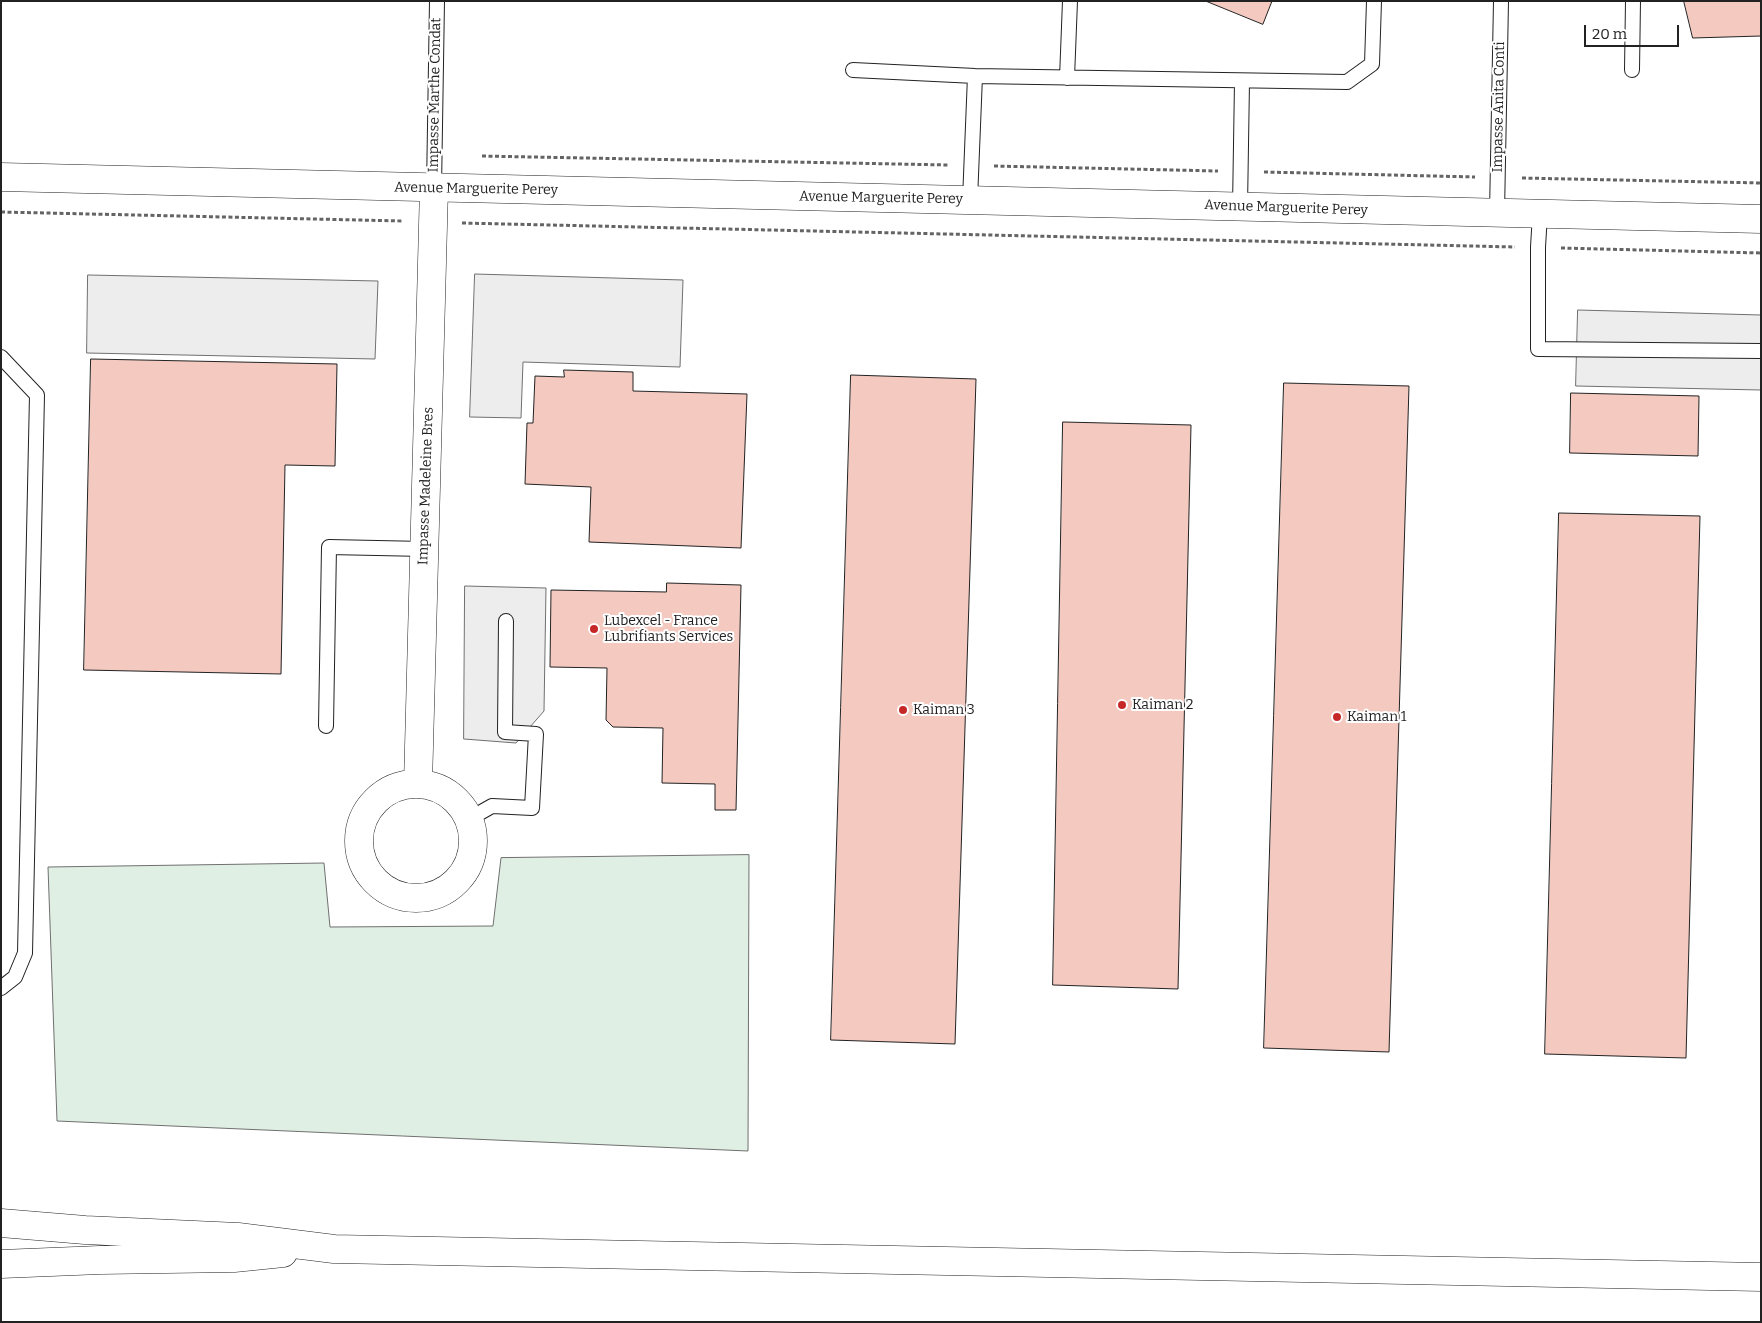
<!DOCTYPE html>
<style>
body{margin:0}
#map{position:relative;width:1762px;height:1323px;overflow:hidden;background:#fff;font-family:Bitter,serif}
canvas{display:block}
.frame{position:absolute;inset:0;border:2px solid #222;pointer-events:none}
.scale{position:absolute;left:1584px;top:25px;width:95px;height:22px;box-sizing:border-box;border:2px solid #222;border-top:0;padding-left:6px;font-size:15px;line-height:18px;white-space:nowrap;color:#222;-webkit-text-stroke:4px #fff;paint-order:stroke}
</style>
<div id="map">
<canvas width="1762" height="1323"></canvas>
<div class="frame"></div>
<div class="scale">20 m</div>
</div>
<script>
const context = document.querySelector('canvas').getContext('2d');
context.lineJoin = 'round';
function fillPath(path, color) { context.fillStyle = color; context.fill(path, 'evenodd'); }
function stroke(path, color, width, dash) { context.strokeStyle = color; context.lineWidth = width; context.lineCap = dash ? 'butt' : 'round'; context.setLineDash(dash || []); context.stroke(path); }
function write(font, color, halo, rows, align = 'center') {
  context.font = font + ' Bitter,serif'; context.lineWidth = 4; context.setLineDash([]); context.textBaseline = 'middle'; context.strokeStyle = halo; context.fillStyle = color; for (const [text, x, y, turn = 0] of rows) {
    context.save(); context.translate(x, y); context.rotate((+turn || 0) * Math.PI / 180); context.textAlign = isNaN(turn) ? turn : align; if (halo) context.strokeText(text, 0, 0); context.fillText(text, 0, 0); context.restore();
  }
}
const green = new Path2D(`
 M749 855 748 1151 57 1121 48 867 324 863 330 927 493 926 501 858Z`);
fillPath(green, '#e0efe3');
stroke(green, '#6f6f6f', 1);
const parking = new Path2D(`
 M475 274 683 280 680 367 523 362 521 418 470 417Z
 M88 275 378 281 375 359 87 353Z
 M1578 310 1761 315V390L1576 386Z
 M465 586 546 588 544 711 516 743 464 739Z`);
fillPath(parking, '#ededed');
stroke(parking, '#6f6f6f', 1);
const building = new Path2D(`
 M1206 1H1272L1263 24Z
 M1684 1H1761V36L1693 38Z
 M91 359 337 364 335 466 285 465 281 674 84 670Z
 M564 370 633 372V391L747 394 741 548 589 542 591 487 525 484 527 423H533L535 376 564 377Z
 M851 375 976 379 955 1044 831 1040Z
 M1284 383 1409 386 1389 1052 1264 1048Z
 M1571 393 1699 396 1698 456 1570 453Z
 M1063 422 1191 425 1178 989 1053 985Z
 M1559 513 1700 516 1686 1058 1545 1054Z
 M667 583 741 585 736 810H715V784L662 783 663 728 613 727 606 720 607 668 550 667 551 590 666 592Z`);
fillPath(building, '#f3c9c0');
stroke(building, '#222', 1);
const service = new Path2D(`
 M853 70 975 76 1347 82 1372 64 1374 1
 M1632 70 1633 1
 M1067 78 1070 1
 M434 188 437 1
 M970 200 975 76
 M1240 207 1242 82
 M1497 213 1501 1
 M1540 214 1538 247V349L1761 351
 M1 357 37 395 25 953 15 977 1 988
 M326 726 329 547 425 549
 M469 819 492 806 532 808 536 734 505 732 506 621`);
const minor = new Path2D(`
 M1 177 1761 219
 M418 784 434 188
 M359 841a57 57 0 1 1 114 0a57 57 0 1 1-114 0Z`);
const primary = new Path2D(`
 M1 1223 85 1230 238 1237 334 1249 1761 1277
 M1 1264 100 1260 234 1258 283 1253`);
stroke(service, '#222', 16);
stroke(minor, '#222', 29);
stroke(primary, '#222', 29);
stroke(new Path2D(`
 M482 156 948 165
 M994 166 1218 171
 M1264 172 1475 177
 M1522 178 1761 183
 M1 212 403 221
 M462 223 1515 247
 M1561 248 1761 253`), '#646464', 3, [4, 2.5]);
stroke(service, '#fff', 14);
stroke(minor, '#fff', 28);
stroke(primary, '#fff', 28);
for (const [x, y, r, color] of [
 [594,629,5,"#c62828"],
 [1122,705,5,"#c62828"],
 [903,710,5,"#c62828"],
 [1337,717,5,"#c62828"]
]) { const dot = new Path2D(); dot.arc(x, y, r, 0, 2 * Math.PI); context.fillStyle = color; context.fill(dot); stroke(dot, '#fff', 2); }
write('14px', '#222', '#fff', [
 ["Impasse Marthe Condat",435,95,-89],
 ["Impasse Anita Conti",1499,107,-89],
 ["Avenue Marguerite Perey",476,189,1],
 ["Avenue Marguerite Perey",881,198,1],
 ["Avenue Marguerite Perey",1286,208,2],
 ["Impasse Madeleine Bres",426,486,-88]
]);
write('14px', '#222', '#fff', [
 ["Lubexcel - France",604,621],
 ["Lubrifiants Services",604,637],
 ["Kaiman 2",1132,705],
 ["Kaiman 3",913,710],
 ["Kaiman 1",1347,717]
], 'left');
</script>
